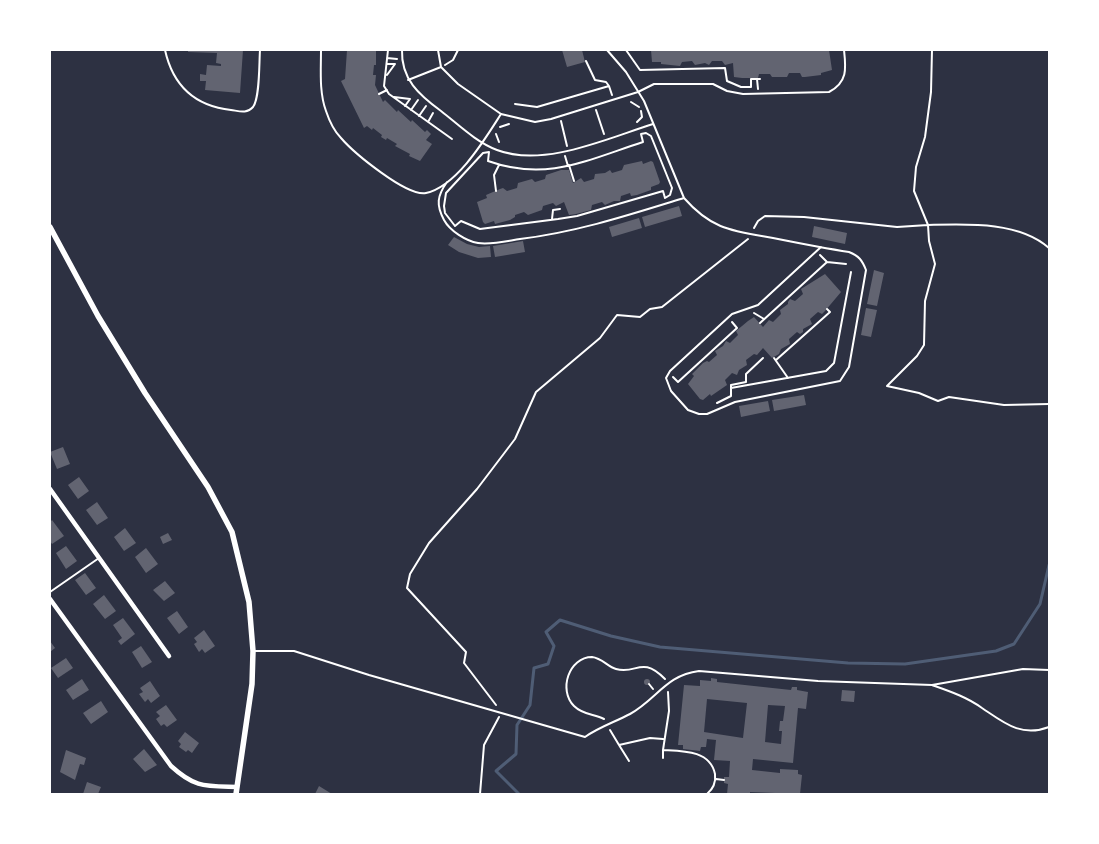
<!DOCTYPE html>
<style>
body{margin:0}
#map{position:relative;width:1099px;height:844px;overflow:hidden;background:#2d3142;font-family:"Fira Sans Condensed",sans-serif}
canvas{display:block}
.frame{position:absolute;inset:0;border:51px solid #fff;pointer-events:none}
</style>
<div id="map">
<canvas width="1099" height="844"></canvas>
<div class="frame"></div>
</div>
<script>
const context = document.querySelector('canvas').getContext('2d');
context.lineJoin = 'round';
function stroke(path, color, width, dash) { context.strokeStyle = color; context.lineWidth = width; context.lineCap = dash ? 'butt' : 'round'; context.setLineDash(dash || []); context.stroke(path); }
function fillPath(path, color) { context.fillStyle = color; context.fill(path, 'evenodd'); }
stroke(new Path2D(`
 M519 794 496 771 516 754 517 725 530 705 534 668 548 664 554 646 546 632 560 620 611 636 660 647 848 663 905 664 996 651 1014 644 1040 604 1049 565`), '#4f5d75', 3);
fillPath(new Path2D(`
 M188 50H243L240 93 205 90 206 81H200V74L206 75 207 65 221 66V64L216 63 217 53 188 52Z
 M347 50H376V65H374L373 75H376L375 85 383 102 385 100 397 112 398 110 411 122 412 120 425 132 427 130 431 134 426 140 432 144 420 161 409 156 410 154 395 146 397 144 387 138 386 140 381 137 382 135 373 128 372 130 367 126 364 128 341 81 345 79Z
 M562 50H582L585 62 567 67Z
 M651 50H829L832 70 821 73V75L805 77H802L800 73H789L787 77H772L770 74H759L758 78H742L734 77 733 63 725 65 722 61H712L709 65 705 63 695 65 692 61 682 62 680 66 661 64V62H652Z
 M642 161 643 164 651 161 653 162 660 182 659 184 651 187V190L637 195 631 196 630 193 621 196 620 201H614L605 205 602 202 592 205 591 210 576 214 569 215 564 202 556 206 553 203 543 206 542 210 528 215 524 212 515 215V217L510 220 495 224 494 221 485 224 483 222 477 202 487 198 486 195 500 189 503 188 507 191 517 188 518 183 532 179 535 182 545 179 546 175 561 170H569L573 183 581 178 584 182 594 179 595 174 605 173 610 170 612 173 622 170 624 165Z
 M679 206 682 216 645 227 642 217Z
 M639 218 642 228 612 237 609 227Z
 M814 226 847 233 845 244 812 237Z
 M454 237 467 244 479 247 490 246 491 257 478 258 459 252 448 245Z
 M523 241 525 252 495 257 493 246Z
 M874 270 884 273 877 306 867 304Z
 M825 274 841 292 825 311 822 314 818 312 810 319 812 324 803 329V332L800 334 797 332 789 339 790 344 781 349 779 354 772 358 763 348 757 355 754 354 746 360 747 365 739 370 737 375 732 373 725 380 727 385 711 396 710 394 703 400 700 399 688 384 694 376 692 374 703 363 707 361 709 362 717 355 715 351 723 346 726 341 730 343 738 335 736 331 748 321 754 317 763 327 769 320 773 322 781 314 780 310 788 304V302L790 299 795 301 803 294 801 289Z
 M866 308 877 310 871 337 861 335Z
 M804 395 806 405 774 411 772 400Z
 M768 401 770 411 741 417 739 406Z
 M63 447 70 464 57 469 50 452Z
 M79 477 89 491 78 499 68 485Z
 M97 502 108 518 97 525 86 510Z
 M52 520 64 536 52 544 50 541V522Z
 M125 528 136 543 124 551 114 537Z
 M168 533 172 540 163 544 160 537Z
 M66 546 77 561 66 569 56 553Z
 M146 548 158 564 146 573 135 557Z
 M85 573 96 588 86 595 75 580Z
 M165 581 175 593 164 601 153 590Z
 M104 595 116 611 105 619 93 604Z
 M177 611 188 627 179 634 167 618Z
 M123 618 135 634 121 645 118 641 122 638 113 625Z
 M204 630 215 646 205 653 202 649 199 652 194 644 197 642 194 638Z
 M50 641 55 648 50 652Z
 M141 646 152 662 142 668 132 652Z
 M66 658 73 668 58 678 51 668Z
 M711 678 717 679V682L791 690 792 687H797V690L808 692 806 709 798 708 793 763 753 759 752 770 780 773V769L798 770V774L802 775 800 794 750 792V794H727L728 784 724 783V777H729L730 761 714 760 716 740 707 739 706 747H701L700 751 683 749V745H678L684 685 700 686V680L711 681ZM707 699 747 703 743 738 704 732ZM768 705 785 706 783 721H780L779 731H782L781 744 765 742Z
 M82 679 89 690 73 700 66 690Z
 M644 682a3 3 0 1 1 6 0a3 3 0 1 1-6 0Z
 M150 681 160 696 151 703 148 699 145 702 139 694 143 692 140 688Z
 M842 690 855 691 854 702 841 701Z
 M101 701 108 712 91 724 83 713Z
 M166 705 177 720 167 727 164 724 161 726 156 719 160 716 156 712Z
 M185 732 199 743 192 753 188 750 186 752 179 747 181 744 178 741Z
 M144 749 157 765 145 772 133 759Z
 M66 750 86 758 84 765 80 764 75 780 60 772Z
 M87 782 101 787 98 794H83Z
 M319 786 332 794H315Z`), '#626471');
stroke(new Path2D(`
 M388 50 384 86 389 94 452 139
 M626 50 640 70 725 68 727 81 741 87H751V79H760
 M387 58 397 59
 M387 64H395L387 75
 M445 65 453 60 458 50
 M757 79 758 89
 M609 86 612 95
 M379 94 387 90
 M394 97 410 99 405 106
 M631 102 639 107
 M515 104 537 107 609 86 606 82 595 80 586 61
 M411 110 418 100
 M596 110 604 134
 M419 116 426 106
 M561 121 567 146
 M428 122 433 113
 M637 122 642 117 641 111
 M500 127 509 124
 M646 133 651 136 672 188 670 195 665 198 663 191 577 216 558 219 480 229 461 221 455 226 445 213 444 206 446 193 483 153 489 152 488 161C547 182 587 160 643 142L641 134Z
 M496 134 499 142
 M565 156 568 166
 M569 165 574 181
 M496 191 494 175 499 165
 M552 219 553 210 560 209
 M754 228 758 221 765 216 804 217 897 227 928 225 914 191 916 167 925 137 931 92 932 50
 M1049 248C1019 221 966 224 928 225L929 241 935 264 925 301 924 345 917 356 887 386 919 393 938 401 949 397 1004 405 1049 404
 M827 262 846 264
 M754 313 764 319
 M760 323 827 262 820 255
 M774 358 788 378
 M776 360 830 312 827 309
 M673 377 678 382 737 328 732 322
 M731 388V385L746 382V374L763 358
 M717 403 731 396V388L826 371 834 363 851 272
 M649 684 653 689
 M668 692 669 711 663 750C682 751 710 750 715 774 716 782 713 789 707 794
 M496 705 464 663 466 652 407 588 410 574 429 543 477 489 515 439 536 392 600 338 617 315 640 317 650 309 662 307 748 239
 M604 719C594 714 583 715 574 706 558 690 569 657 592 657 602 658 608 667 616 669 637 675 641 655 665 679
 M610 730 619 745 650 738 663 739
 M619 745 629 761
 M663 750V758
 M716 779 724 780
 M480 794 484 745 499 717`), '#fff', 2);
stroke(new Path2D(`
 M165 50C173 86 195 106 231 110 239 111 247 114 253 107 260 98 259 63 260 50
 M321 50C321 70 319 92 326 111 329 120 334 131 341 138 354 153 407 197 426 193 457 186 485 139 501 114
 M402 50C401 79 419 95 441 111 459 125 476 142 497 150 544 168 608 138 653 124
 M438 50 441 67 458 84 501 114 535 122 551 119 638 92 654 84H713L727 91 743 94 829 92C848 82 846 68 844 50
 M408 80 441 67
 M447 182C437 196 436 205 444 220 450 231 466 241 478 243 491 245 507 241 520 239 577 232 629 215 684 198L644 101 626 72 607 50
 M684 198C712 230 733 231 773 238 798 243 823 248 849 252 859 256 862 260 866 270L849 367 840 381 735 402 707 414H699L688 410 671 391 666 378 670 371 732 314 758 305 821 247
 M50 592 99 558
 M255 651H294L369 675 585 737C599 727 615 722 630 714 657 699 666 675 699 671L818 681 932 685
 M1049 670 1023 669 932 685C949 691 967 697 982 708 1003 722 1021 738 1049 727`), '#fff', 2);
stroke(new Path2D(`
 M50 489 169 656
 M50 599 171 766C195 788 205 786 237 787`), '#fff', 4.5);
stroke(new Path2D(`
 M50 227 98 316 145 393 208 487 232 532 249 602 253 651 252 684 236 794`), '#fff', 5.5);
</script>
